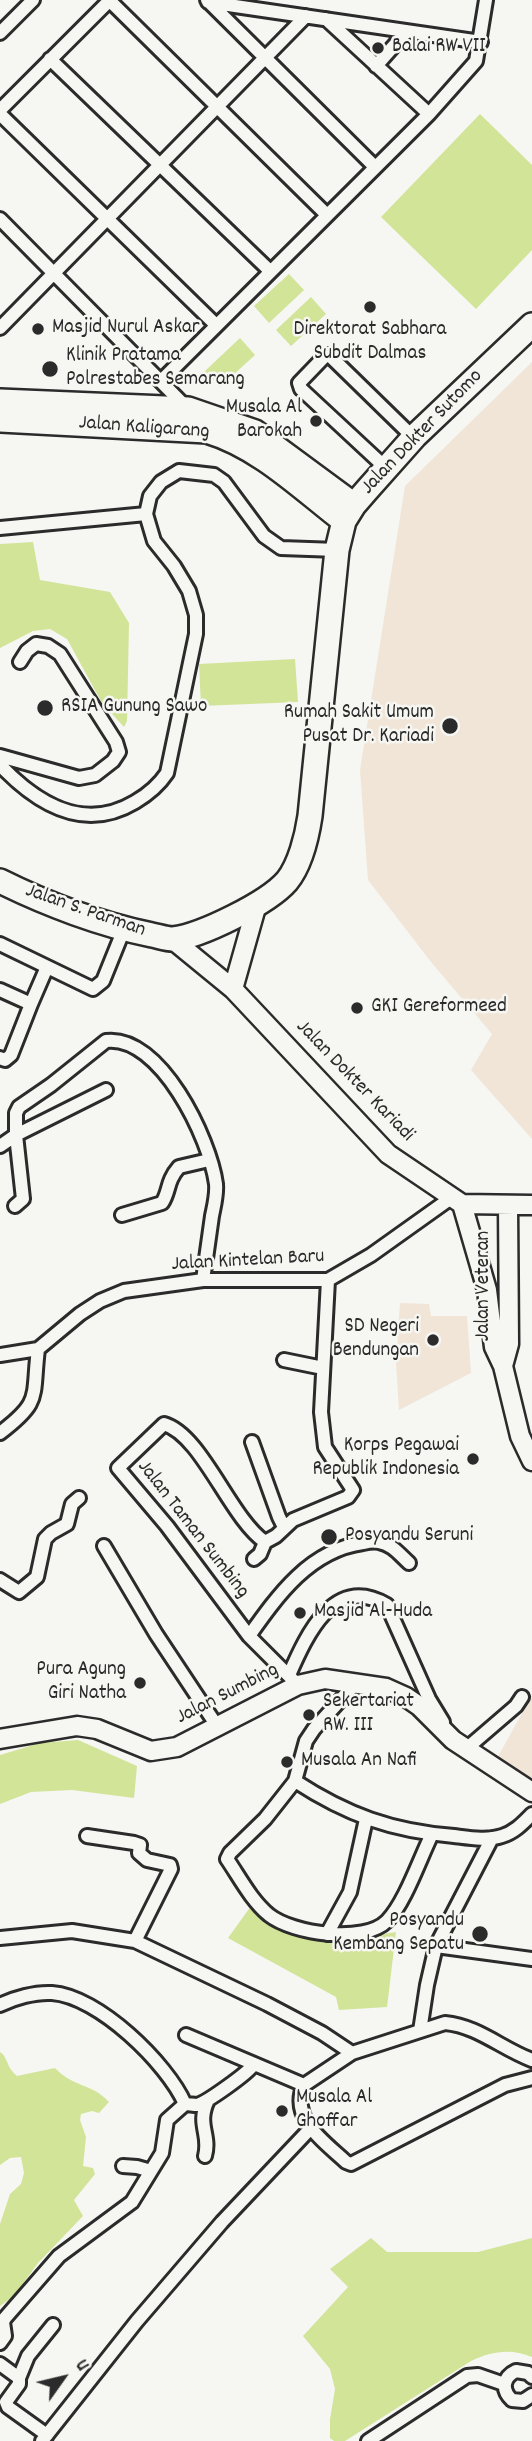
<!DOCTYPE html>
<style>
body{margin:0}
#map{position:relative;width:532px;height:2441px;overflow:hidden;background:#f6f6f2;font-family:Dekko,sans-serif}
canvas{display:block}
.north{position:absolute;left:28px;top:2343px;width:70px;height:70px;-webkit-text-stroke:5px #f6f6f2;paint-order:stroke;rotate:56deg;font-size:19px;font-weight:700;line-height:28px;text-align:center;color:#2b2b2b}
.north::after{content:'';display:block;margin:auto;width:24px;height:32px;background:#2b2b2b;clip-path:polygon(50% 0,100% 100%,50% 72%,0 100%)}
</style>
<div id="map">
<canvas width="532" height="2441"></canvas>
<div class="north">U</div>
</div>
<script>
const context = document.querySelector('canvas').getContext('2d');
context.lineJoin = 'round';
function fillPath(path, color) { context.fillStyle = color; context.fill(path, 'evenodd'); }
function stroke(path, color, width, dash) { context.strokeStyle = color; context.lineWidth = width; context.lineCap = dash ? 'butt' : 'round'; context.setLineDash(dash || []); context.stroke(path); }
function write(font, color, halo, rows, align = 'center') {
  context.font = font + ' Dekko,sans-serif'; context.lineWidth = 5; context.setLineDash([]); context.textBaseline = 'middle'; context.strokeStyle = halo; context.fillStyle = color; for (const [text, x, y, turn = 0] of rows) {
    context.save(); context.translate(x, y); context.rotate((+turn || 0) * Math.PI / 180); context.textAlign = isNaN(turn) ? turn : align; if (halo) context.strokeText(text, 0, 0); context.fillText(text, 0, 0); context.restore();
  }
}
fillPath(new Path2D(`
 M532 362V1139L471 1070 492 1034 431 962 368 880 360 770 405 486Z
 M400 1303 429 1304 431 1316H467L471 1373 399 1410 396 1363Z
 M532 1695V1778L495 1762Z`), '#f1e5d7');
fillPath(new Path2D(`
 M480 114 532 165V250L476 309 381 217Z
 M289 274 304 290 269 323 254 306Z
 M311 297 326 314 291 346 276 330Z
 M240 338 255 355 220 387 205 371Z
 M33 542 40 580 110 592 129 623 127 721 124 727 102 703 67 639 50 629 33 631 0 648V544Z
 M295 659 298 702 201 706 199 664Z
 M78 1740 137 1766 134 1798 72 1790 31 1792 0 1804V1755L40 1743Z
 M251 1906 295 1933 365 1937 396 1932 387 2007 339 2010 336 1997 228 1938Z
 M0 2052C8 2057 6 2067 17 2076L55 2068C74 2088 92 2083 109 2102L99 2113 92 2111 81 2114 80 2120 86 2137 83 2166 93 2168 95 2174 74 2200 83 2216 38 2263 14 2296 0 2306V2224L10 2194 21 2184 24 2173 21 2157 10 2158 0 2165Z
 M371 2238 387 2252H478L532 2238V2357C511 2348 491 2351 471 2361L345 2441H334L330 2438V2419L335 2389 330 2369 303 2336 348 2287 330 2269Z`), '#d2e498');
const street = new Path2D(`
 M109 0 326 214
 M207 0 375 167
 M208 2 481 42
 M326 19 429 114
 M0 33 33 0
 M50 59 270 271
 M376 66 407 31
 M0 110 110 0
 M0 114 216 325
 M0 219 187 408
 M0 328 306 16
 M161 381 429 114 476 61 486 0
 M386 468 301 389 299 383 325 356 329 355 414 438
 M0 528 146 514
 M0 756 79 778 95 775 113 761 119 752 116 742 60 654 48 646 36 644 27 651 20 662
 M0 765C36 803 83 833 135 802 147 795 159 785 167 773L196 634V615L189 591 174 566 154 541 146 514 150 496 161 482 179 471 214 475 224 482 264 536 281 548 337 550
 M0 944 93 989 103 981 124 929
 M0 990 31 1004 47 967
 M0 1058 5 1060 11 1055 31 1004
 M0 1146 16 1135 106 1090
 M15 1206 23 1199 16 1135V1113L19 1107 51 1085 106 1041C160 1034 210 1139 216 1184 217 1195 214 1206 212 1216 209 1237 206 1259 203 1280
 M122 1215 162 1203C170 1191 166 1182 179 1167L209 1160
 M0 1355 38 1349 80 1314 100 1301 124 1291 203 1280H328L371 1255 451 1198
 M284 1360 323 1368
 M0 1433C42 1401 32 1398 38 1349
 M252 1442 279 1517 284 1527
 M265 1542C230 1518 202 1435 164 1424L118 1468 167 1526 249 1636 298 1685
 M265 1542 276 1536 293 1520 348 1497 353 1490 325 1447 321 1412 328 1280
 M104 1546 156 1634 217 1726
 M254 1559 260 1554 265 1542
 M0 1580 19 1592 37 1577 45 1539 51 1533 67 1524 72 1504 79 1498
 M249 1636C278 1595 310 1550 363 1543 368 1542 374 1541 379 1542 392 1544 400 1555 409 1563
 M289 1675C307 1634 334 1574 387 1605L429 1699 443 1722
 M356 1683 314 1729 306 1741 295 1781C347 1815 392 1831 454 1836 470 1838 487 1841 502 1836 515 1832 523 1823 532 1814
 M466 1749 516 1706 522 1697
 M295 1781 265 1819 230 1853 227 1859C240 1878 251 1900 269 1915 293 1934 364 1944 387 1921 405 1903 420 1858 432 1834
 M87 1836 134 1843 140 1845 139 1853 147 1860 170 1865 171 1869 135 1941
 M327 1934 350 1892 366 1819
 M0 1938 72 1931 135 1941 267 2004 322 2033 352 2053
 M436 1946 532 1959
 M0 2005C14 1998 35 1992 52 1993 98 1996 167 2063 185 2104
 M420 2031 427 1985 436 1946 492 1838
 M186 2035 304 2085
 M532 2060C502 2049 478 2026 445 2023L352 2053 304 2085C289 2119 325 2142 346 2162L351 2164 505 2085 532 2078
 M205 2156C211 2134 196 2125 208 2100
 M123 2166 137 2167 151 2171
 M0 2343 5 2336 3 2322 5 2318 59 2256 132 2202 162 2153 167 2120 185 2104C189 2104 193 2105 197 2105 206 2103 248 2073 253 2065
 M0 2364 19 2378V2384L6 2402 8 2407 47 2435
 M532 2377 528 2373 516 2371C503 2377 501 2390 512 2400L523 2401 532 2395
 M19 2378 28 2356 53 2325
 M42 2441 137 2321 222 2222 310 2129
 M368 2441 467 2376 478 2375 504 2384`);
const secondary = new Path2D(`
 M172 939 233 989 388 1154 462 1204 532 1205
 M233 989 257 904
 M462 1204 487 1290 494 1347 503 1366 520 1436 532 1461
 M503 1366 509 1344 508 1205
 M0 1739 77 1726 97 1729 151 1751 177 1747 298 1685 325 1679 386 1688 406 1697 419 1706 453 1740 532 1792`);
const highway = new Path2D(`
 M0 401 188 409 255 432 354 505
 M0 420 207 431C260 447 301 488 344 521
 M0 881C46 904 102 925 152 935 158 936 166 939 173 939 201 936 268 903 287 881 300 865 307 836 310 816L337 550 344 521 354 505 367 490 415 436 532 325`);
stroke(street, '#2b2b2b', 18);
stroke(secondary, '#2b2b2b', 23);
stroke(highway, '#2b2b2b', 28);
stroke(street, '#f6f6f2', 12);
stroke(secondary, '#f6f6f2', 18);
stroke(highway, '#f6f6f2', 23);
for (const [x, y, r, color] of [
 [378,48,7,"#2b2b2b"],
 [370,307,7,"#2b2b2b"],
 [38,329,7,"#2b2b2b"],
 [50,369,9,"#2b2b2b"],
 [316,421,7,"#2b2b2b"],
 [45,708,9,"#2b2b2b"],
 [450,726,9,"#2b2b2b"],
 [357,1008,7,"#2b2b2b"],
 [433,1340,7,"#2b2b2b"],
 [473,1459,7,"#2b2b2b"],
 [329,1537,9,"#2b2b2b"],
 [300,1613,7,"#2b2b2b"],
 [140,1683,7,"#2b2b2b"],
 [309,1715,7,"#2b2b2b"],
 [287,1762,7,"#2b2b2b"],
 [480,1934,9,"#2b2b2b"],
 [282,2111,7,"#2b2b2b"]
]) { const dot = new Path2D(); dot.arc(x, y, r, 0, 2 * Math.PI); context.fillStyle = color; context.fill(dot); stroke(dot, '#f6f6f2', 2.5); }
write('21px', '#2b2b2b', '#f6f6f2', [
 ["Balai RW VII",392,48],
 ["Masjid Nurul Askar",52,329],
 ["Direktorat Sabhara",370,331,"center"],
 ["Subdit Dalmas",370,355,"center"],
 ["Klinik Pratama",66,357],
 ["Polrestabes Semarang",66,381],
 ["Musala Al",302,409,"right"],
 ["Barokah",302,433,"right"],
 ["RSIA Gunung Sawo",61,708],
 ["Rumah Sakit Umum",434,714,"right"],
 ["Pusat Dr. Kariadi",434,738,"right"],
 ["GKI Gereformeed",371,1008],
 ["SD Negeri",419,1328,"right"],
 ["Bendungan",419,1352,"right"],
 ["Korps Pegawai",459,1447,"right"],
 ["Republik Indonesia",459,1471,"right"],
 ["Posyandu Seruni",345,1537],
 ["Masjid Al-Huda",314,1613],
 ["Pura Agung",126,1671,"right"],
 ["Giri Natha",126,1695,"right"],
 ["Sekertariat",323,1703],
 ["RW. III",323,1727],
 ["Musala An Nafi",301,1762],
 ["Posyandu",464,1922,"right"],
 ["Kembang Sepatu",464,1946,"right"],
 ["Musala Al",296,2099],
 ["Ghoffar",296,2123]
], 'left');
write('21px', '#2b2b2b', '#f6f6f2', [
 ["Jalan Kaligarang",144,429,4],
 ["Jalan Dokter Sutomo",423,433,-46],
 ["Jalan S. Parman",85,912,19],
 ["Jalan Dokter Kariadi",354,1082,46],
 ["Jalan Kintelan Baru",248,1262,-3],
 ["Jalan Veteran",485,1286,-90],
 ["Jalan Taman Sumbing",192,1530,52],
 ["Jalan Sumbing",228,1695,-27]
]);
</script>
